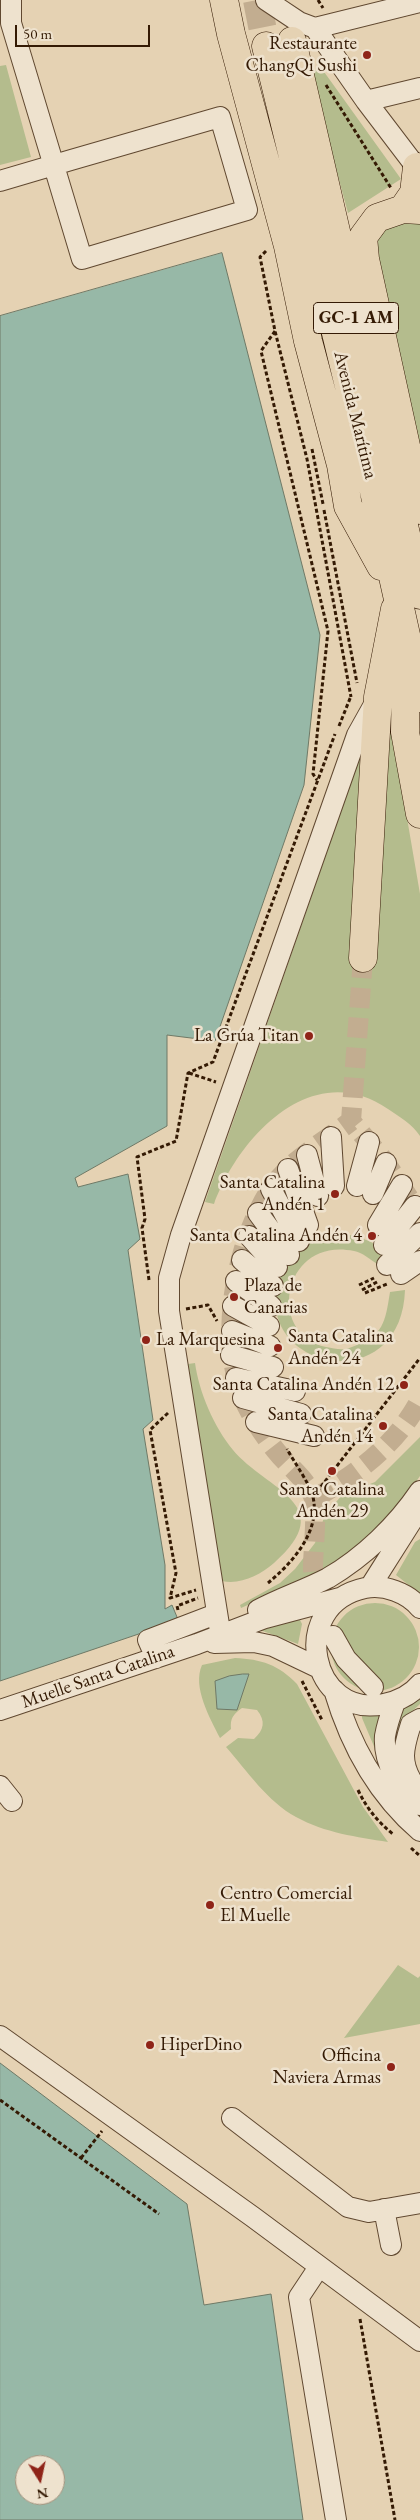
<!DOCTYPE html>
<meta charset="utf-8">
<style>
body{margin:0}
#map{position:relative;width:420px;height:2520px;overflow:hidden;background:#e5d2b3;font-family:"EB Garamond",serif}
canvas{display:block}
.north{position:absolute;left:15px;top:2455px;width:50px;height:50px;box-sizing:border-box;background:#eee2ce;border:1px solid #a4927d;border-radius:50%;rotate:170deg;font-size:14px;font-weight:700;line-height:20px;text-align:center;color:#341a04}
.north::after{content:'';display:block;margin:auto;width:18px;height:22px;background:#8f2418;clip-path:polygon(50% 0,100% 100%,50% 72%,0 100%)}
.scale{position:absolute;left:15px;top:25px;width:135px;height:22px;box-sizing:border-box;border:2px solid #341a04;border-top:0;padding-left:6px;font-size:15px;line-height:18px;white-space:nowrap;color:#341a04;-webkit-text-stroke:4px #eee2ce;paint-order:stroke}
</style>
<div id="map">
<canvas width="420" height="2520"></canvas>
<div class="north">N</div>
<div class="scale">50 m</div>
</div>
<script>
const context = document.querySelector('canvas').getContext('2d');
context.lineJoin = 'round';
function fillPath(path, color) { context.fillStyle = color; context.fill(path, 'evenodd'); }
function stroke(path, color, width, dash) { context.strokeStyle = color; context.lineWidth = width; context.lineCap = dash ? 'butt' : 'round'; context.setLineDash(dash || []); context.stroke(path); }
function write(font, color, halo, rows, align = 'center') {
  context.font = font + ' "EB Garamond",serif'; context.lineWidth = 5; context.setLineDash([]); context.textBaseline = 'middle'; context.strokeStyle = halo; context.fillStyle = color; for (const [text, x, y, turn = 0] of rows) {
    context.save(); context.translate(x, y); context.rotate((+turn || 0) * Math.PI / 180); context.textAlign = isNaN(turn) ? turn : align; if (halo) context.strokeText(text, 0, 0); context.fillText(text, 0, 0); context.restore();
  }
}
fillPath(new Path2D(`
 M6 65 31 157 0 165V66Z
 M317 69H322L401 179 348 213 311 76V72Z
 M420 216V473L371 242 377 230Z
 M388 707 420 894V1136C412 1124 400 1117 388 1109 313 1057 239 1136 214 1204L205 1202 360 757 367 758Z
 M333 1234C355 1234 371 1239 388 1254L377 1264C371 1260 362 1252 354 1251 282 1236 266 1335 326 1347 336 1349 343 1351 352 1347 384 1335 385 1323 390 1292L405 1290C401 1402 250 1369 279 1278 287 1252 308 1240 333 1234Z
 M195 1363C199 1392 214 1427 233 1450 266 1490 341 1504 274 1563 260 1575 241 1585 222 1581L188 1364Z
 M420 1437V1476L401 1503 359 1547 318 1574 241 1608 240 1605 280 1583 295 1569 315 1543 325 1515 342 1495 375 1482Z
 M420 1539V1594L396 1575 415 1542Z
 M331 1647a44 44 0 1 1 88 0a44 44 0 1 1-88 0Z
 M300 1620 302 1624 298 1644 260 1630 264 1626Z
 M235 1658C261 1659 279 1665 297 1684L363 1807 388 1842C357 1837 325 1833 296 1817 268 1802 247 1771 226 1747L238 1738 254 1739C264 1730 266 1721 257 1710L242 1708C233 1714 230 1719 231 1729L220 1738C210 1718 192 1687 202 1665Z
 M420 1694V1704L402 1721 392 1743 400 1711Z
 M364 1714 380 1716 384 1770 362 1718V1715Z
 M398 1965 418 1978 420 1976V2024L344 2038Z`), '#b4bc8d');
const water = new Path2D(`
 M222 253 320 635 304 785 215 1041 167 1035V1126L75 1178 78 1187 128 1174 140 1239 128 1250 153 1420 143 1429 165 1565V1609L172 1605 177 1617 174 1622 0 1681V316Z
 M243 1674H249L237 1710 217 1709 215 1681 229 1676Z
 M0 2063 187 2204 204 2305 271 2294 303 2520H0ZM25 2465H55V2495H25Z`);
fillPath(water, '#97b8a7');
stroke(water, '#6f7966', 1);
stroke(new Path2D(`
 M363 958 351 1121 386 1163 420 1215
 M315 1498C358 1473 396 1445 420 1400
 M319 1601C317 1590 313 1578 313 1567 313 1552 318 1506 313 1496 305 1478 289 1467 277 1452 264 1436 251 1416 243 1398 218 1338 236 1243 270 1190 289 1161 324 1142 351 1121`), '#c2ad90', 20, [20, 10]);
stroke(new Path2D(`
 M257 0 266 46`), '#c2ad90', 28, [28, 14]);
const minor = new Path2D(`
 M266 0 299 22 315 28
 M315 28 366 101 420 172
 M315 28 420 2
 M366 101 420 88
 M0 181 71 160 220 117 247 210 82 259 11 23V0
 M331 1137 334 1186
 M307 1155 318 1196
 M288 1169 308 1225
 M357 1186 369 1142
 M271 1189 299 1241
 M373 1194 386 1163
 M258 1213 289 1255
 M378 1225 402 1185
 M249 1236 277 1267
 M384 1245 415 1206
 M242 1260 273 1286
 M387 1265 420 1233
 M401 1274 420 1261
 M236 1281 271 1306
 M233 1306 269 1326
 M232 1331 270 1346
 M231 1355 273 1367
 M236 1378 295 1391
 M243 1398 301 1414
 M256 1422 314 1436
 M370 1587 420 1508
 M420 1608C408 1593 384 1584 365 1588 286 1605 311 1720 384 1704 398 1701 411 1695 420 1684
 M258 1610C280 1598 305 1590 328 1578 364 1557 397 1525 420 1491
 M220 1631 169 1311V1278L181 1235 357 735 376 701
 M333 1636 346 1659 373 1687
 M214 1643 254 1642 273 1646 319 1668
 M156 1658 148 1640 216 1614
 M334 1690C350 1744 377 1794 420 1831
 M395 1702C391 1713 387 1724 385 1736 383 1761 399 1792 420 1805
 M0 1710 197 1644 265 1618 340 1598
 M0 1786 12 1801
 M415 1786C399 1763 403 1749 411 1724L420 1719
 M0 2036 253 2217 420 2341
 M232 2118 348 2207 369 2212 420 2203
 M384 2209 391 2245
 M319 2267 299 2297 336 2520`);
const highway = new Path2D(`
 M224 0 231 34 288 246 308 341 341 465 348 506 381 566
 M292 41 420 595
 M266 46 367 460 420 698
 M403 209 414 193 417 167
 M420 210 403 209 377 218 363 237 365 259 420 510
 M406 673 405 732 420 814
 M363 958 378 697 395 609`);
stroke(minor, '#604830', 22);
stroke(highway, '#341a04', 29);
stroke(new Path2D(`
 M318 0 323 8
 M326 85 391 188
 M266 251 260 257 275 331 307 459 351 697
 M275 331 261 351 328 631 313 774 317 780
 M312 449 323 504
 M324 510 357 683
 M339 726 351 696
 M189 1073 216 1082
 M149 1280 142 1228 145 1219 137 1157 176 1141 188 1073 213 1062 335 734
 M359 1285 374 1278
 M362 1290 379 1281
 M365 1293 387 1284
 M186 1309 208 1305 217 1321
 M168 1413 150 1430 176 1573 170 1598 196 1590
 M313 1497 420 1358
 M268 1583C291 1564 321 1532 313 1497 310 1484 294 1462 287 1449
 M178 1610 177 1606 198 1598
 M302 1681 322 1720
 M358 1790C367 1809 378 1822 394 1835
 M411 1848 420 1856
 M0 2100 159 2214
 M81 2158 102 2131
 M360 2319 395 2520`), '#341a04', 3, [4, 2.5]);
stroke(minor, '#eee2ce', 20);
stroke(highway, '#e5d2b3', 28);
for (const [x, y, r, color] of [
 [367,55,5,"#8f2418"],
 [309,1036,5,"#8f2418"],
 [335,1194,5,"#8f2418"],
 [372,1236,5,"#8f2418"],
 [234,1297,5,"#8f2418"],
 [146,1340,5,"#8f2418"],
 [278,1348,5,"#8f2418"],
 [404,1385,5,"#8f2418"],
 [383,1426,5,"#8f2418"],
 [332,1471,5,"#8f2418"],
 [210,1905,5,"#8f2418"],
 [150,2045,5,"#8f2418"],
 [391,2067,5,"#8f2418"]
]) { const dot = new Path2D(); dot.arc(x, y, r, 0, 2 * Math.PI); context.fillStyle = color; context.fill(dot); stroke(dot, '#eee2ce', 2); }
for (const [x, y, w] of [
 [356,318,85]
]) { const box = new Path2D(); box.roundRect(x - w / 2, y - 15.5, w, 31, 4); context.fillStyle = '#eee2ce'; context.fill(box); stroke(box, '#341a04', 1); }
write('bold 18px', '#341a04', null, [
 ["GC-1 AM",356,318]
]);
write('19px', '#341a04', '#eee2ce', [
 ["Restaurante",357,44],
 ["ChangQi Sushi",357,66],
 ["La Grúa Titan",299,1036],
 ["Santa Catalina",325,1183],
 ["Andén 1",325,1205],
 ["Santa Catalina Andén 4",362,1236],
 ["Plaza de",244,1286,"left"],
 ["Canarias",244,1308,"left"],
 ["Santa Catalina",288,1337,"left"],
 ["Andén 24",288,1359,"left"],
 ["La Marquesina",156,1340,"left"],
 ["Santa Catalina Andén 12",394,1385],
 ["Santa Catalina",373,1415],
 ["Andén 14",373,1437],
 ["Santa Catalina",332,1490,"center"],
 ["Andén 29",332,1512,"center"],
 ["Centro Comercial",220,1894,"left"],
 ["El Muelle",220,1916,"left"],
 ["HiperDino",160,2045,"left"],
 ["Officina",381,2056],
 ["Naviera Armas",381,2078]
], 'right');
write('19px', '#341a04', '#eee2ce', [
 ["Avenida Marítima",355,415,76],
 ["Muelle Santa Catalina",98,1677,-19]
]);
</script>
